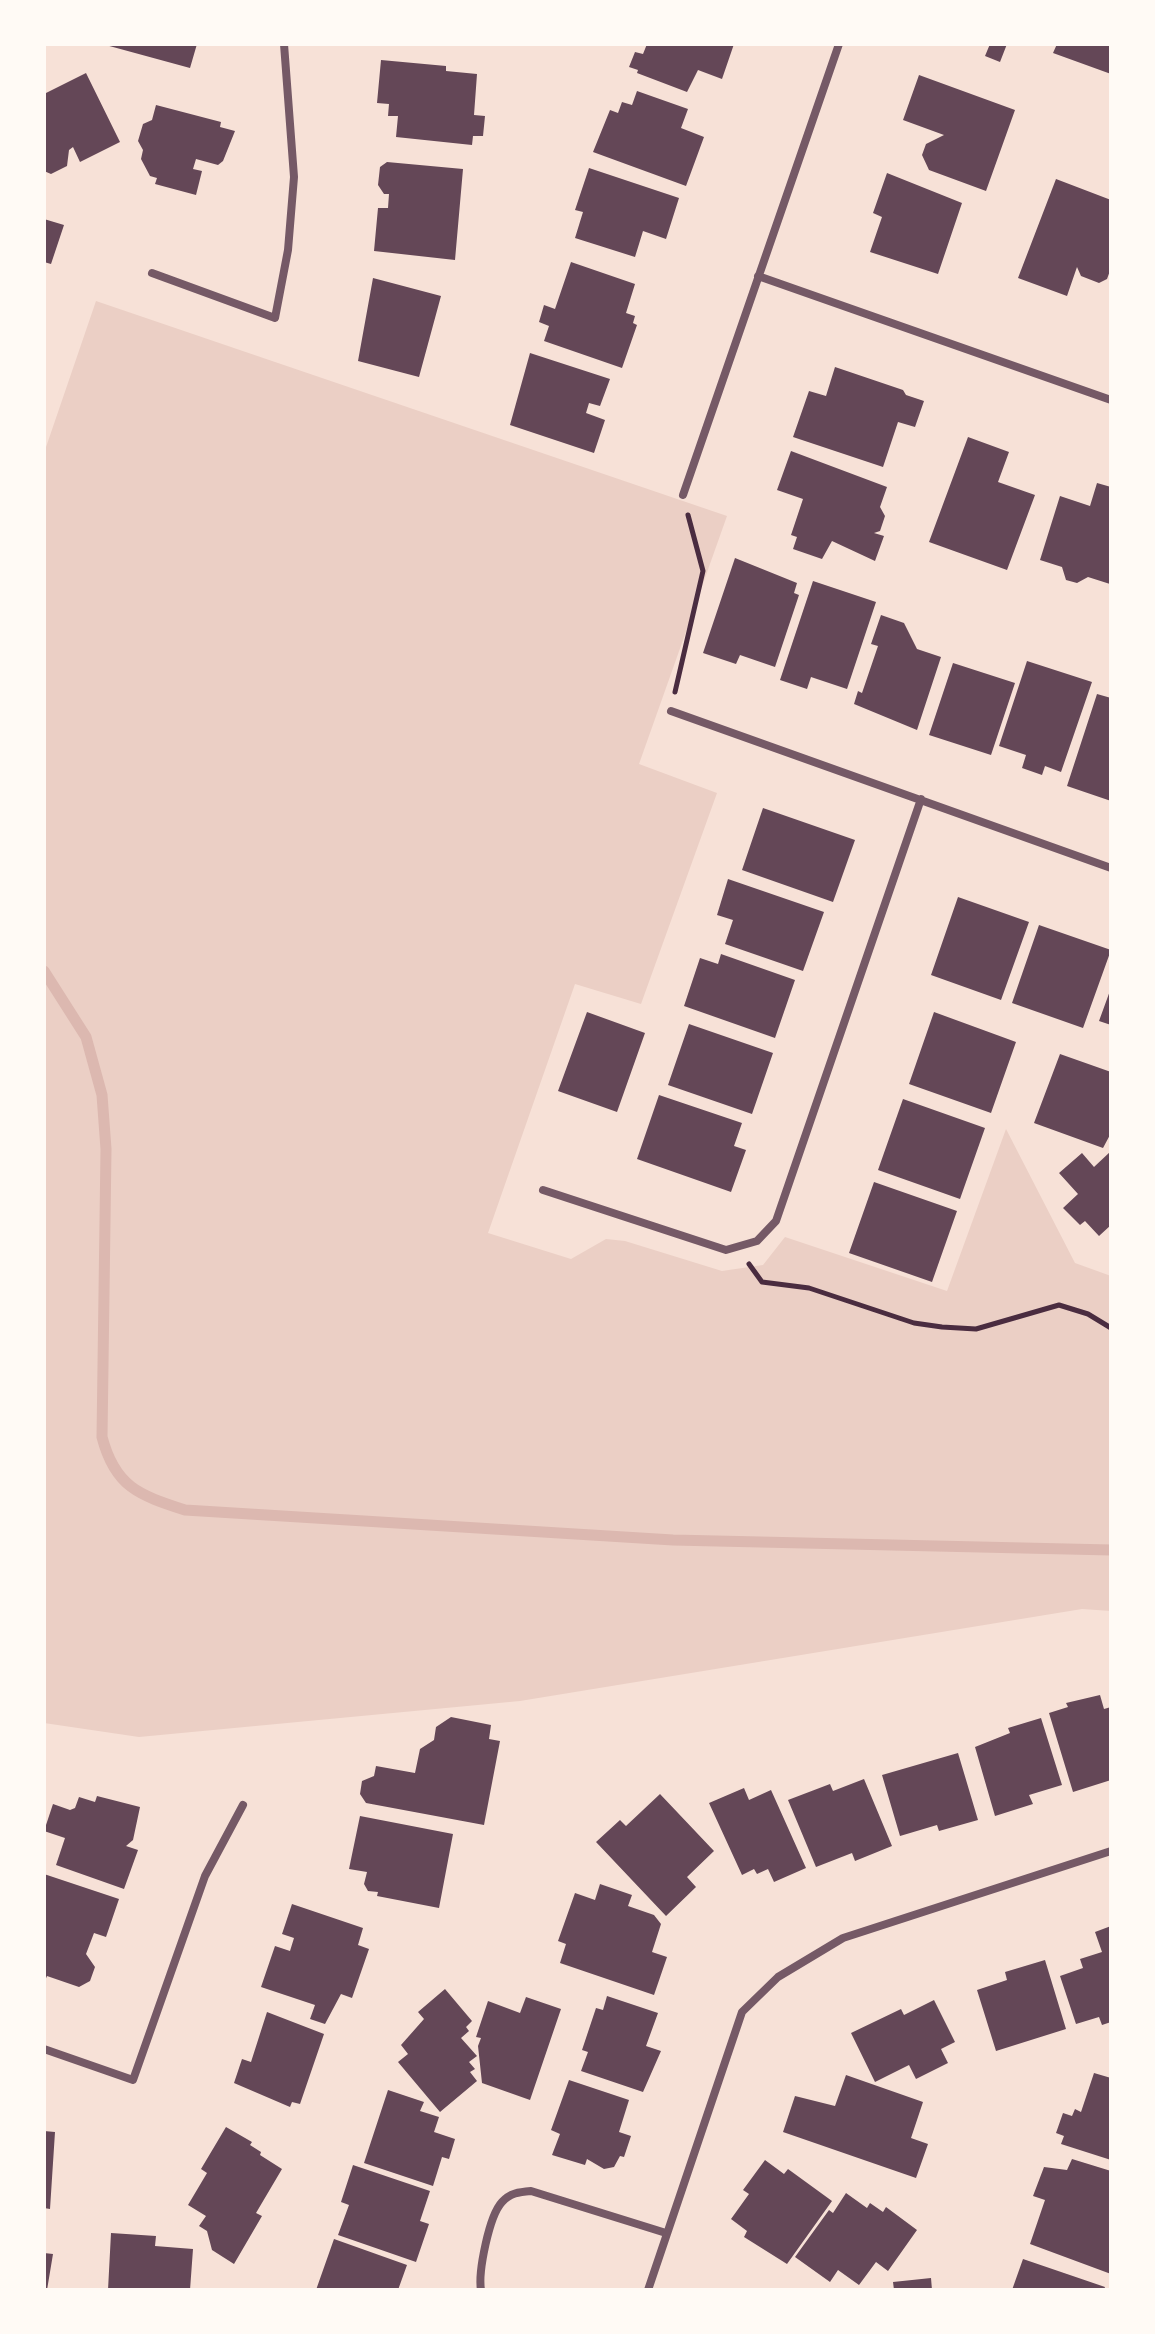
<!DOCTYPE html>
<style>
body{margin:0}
#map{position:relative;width:1155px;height:2334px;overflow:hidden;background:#f7e1d7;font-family:Karla,sans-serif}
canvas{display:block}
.frame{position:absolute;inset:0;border:46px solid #fffaf5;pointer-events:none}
</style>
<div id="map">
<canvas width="1155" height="2334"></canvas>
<div class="frame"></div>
</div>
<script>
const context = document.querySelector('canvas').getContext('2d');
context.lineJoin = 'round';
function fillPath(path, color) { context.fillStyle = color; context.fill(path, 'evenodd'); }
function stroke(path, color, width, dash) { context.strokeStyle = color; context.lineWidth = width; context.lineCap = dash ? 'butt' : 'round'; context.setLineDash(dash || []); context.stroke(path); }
fillPath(new Path2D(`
 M96 301 727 516 639 764 717 793 641 1004 575 984 488 1233 571 1259 606 1239 625 1241 722 1271 763 1265 785 1237 947 1291 1006 1129 1075 1263 1111 1276V1611L1082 1609 520 1701 139 1737 44 1723V453Z`), '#ebcfc5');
stroke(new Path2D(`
 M44 971 86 1037 102 1095 106 1149 102 1437C115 1487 139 1495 185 1510L673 1540 1111 1550`), '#dcb8b0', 11);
fillPath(new Path2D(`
 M102 44H197L190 68Z
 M647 44H734L722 79 698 70 687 92 637 73 638 70 629 67 635 52 643 54Z
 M990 44H1007L1000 62 985 56Z
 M1057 44H1111V74L1053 53Z
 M381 60 446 66V71L477 74 474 115 485 116 483 136H473L472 145 396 137 398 116H388L389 104 377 103Z
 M86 73 120 142 80 162 73 147 69 150 67 166 51 174 44 171V94Z
 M919 75 1015 110 986 191 929 170 922 155 926 144 944 135 903 120Z
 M637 91 688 109 681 128 704 137 686 186 593 152 610 110 618 113 622 102 632 105Z
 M156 105 221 122 220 127 235 131 223 161 218 165 196 159 193 169 202 171 196 195 155 184 157 178 150 176 141 159 143 150 138 141 143 124 152 120Z
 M387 162 463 169 455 260 374 251 378 208H388L389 194H384L378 185 380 167Z
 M589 168 679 198 666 239 643 231 635 257 575 238 583 212 575 210Z
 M887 173 962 203 938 274 870 252 882 217 873 213Z
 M1056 179 1111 200V268L1107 279 1099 283 1081 276 1077 267 1067 296 1018 278Z
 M44 219 64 225 51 264 44 262Z
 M571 262 635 284 626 313 635 316 633 323 637 325 622 368 544 341 549 326 539 322 544 305 555 309Z
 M373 278 441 296 419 377 358 361Z
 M530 353 610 379 600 406 589 403 586 413 605 420 594 453 510 425Z
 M835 367 903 390 906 395 924 401 915 427 898 422 883 467 793 437 809 391 826 396Z
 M968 437 1009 452 998 482 1035 495 1007 570 929 542Z
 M791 451 887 487 880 507 885 516 880 531 874 533 884 536 875 561 832 541 822 559 793 549 797 537 791 535 803 499 777 490Z
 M1097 483 1111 487V579L1110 584 1088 577 1077 583 1066 580 1062 567 1040 560 1060 496 1090 506Z
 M735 558 797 583 794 593 799 595 775 667 740 655 736 664 703 653Z
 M813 581 876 602 847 689 811 677 807 689 780 680Z
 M881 615 904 623 917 649 941 657 917 730 854 704 858 691 862 693 878 646 871 644Z
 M1027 661 1092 682 1061 772 1045 766 1042 775 1022 768 1026 755 999 746Z
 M953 663 1015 683 991 755 929 735Z
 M1097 694 1111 698V801L1067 786Z
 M763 808 855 840 833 902 742 870Z
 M728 879 824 912 803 971 725 944 733 920 717 915Z
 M958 897 1029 922 1001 1000 931 975Z
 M1039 925 1111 950 1083 1028 1012 1003Z
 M721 954 795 980 775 1038 684 1006 700 958 718 964Z
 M1111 988V1025L1099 1021Z
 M587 1012 645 1033 617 1112 558 1091Z
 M934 1012 1016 1042 991 1113 909 1084Z
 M689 1024 773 1053 752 1114 668 1085Z
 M1060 1054 1111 1072V1133L1103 1148 1034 1123Z
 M659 1095 742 1123 734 1146 746 1150 731 1192 637 1159Z
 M903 1099 985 1128 960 1199 878 1170Z
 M1111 1151V1225L1099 1236 1085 1221 1080 1225 1063 1208 1078 1194 1059 1173 1082 1153 1094 1167Z
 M874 1182 957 1211 932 1282 849 1253Z
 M1100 1695 1104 1709 1111 1707V1780L1073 1792 1049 1713 1068 1707 1066 1703Z
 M451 1717 491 1725 489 1739 500 1741 484 1825 366 1803 360 1794 362 1781 374 1776 376 1766 415 1773 420 1749 434 1740 436 1727Z
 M1041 1718 1062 1785 1029 1795 1033 1804 995 1816 975 1747 1010 1733 1008 1728Z
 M958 1753 978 1820 939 1831 937 1825 900 1836 882 1775Z
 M864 1779 892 1846 855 1861 852 1853 816 1867 788 1800 830 1784 833 1791Z
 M744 1788 749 1800 771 1790 806 1868 774 1882 768 1869 757 1874 754 1869 742 1875 709 1803Z
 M660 1794 714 1851 687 1877 696 1887 666 1916 596 1842 620 1820 626 1826Z
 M97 1796 140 1807 133 1840 126 1846 138 1850 124 1889 56 1865 65 1838 44 1831 53 1804 70 1810 75 1808 79 1797 95 1802Z
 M360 1816 453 1834 439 1908 377 1896 378 1892 368 1891 364 1884 367 1872 349 1869Z
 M44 1874 119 1899 106 1937 94 1933 86 1954 95 1967 90 1981 79 1987 47 1976 44 1983Z
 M600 1884 632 1895 628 1906 654 1915 661 1924 652 1952 667 1957 654 1995 560 1963 566 1944 558 1941 575 1893 595 1900Z
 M292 1904 363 1928 358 1945 369 1949 352 1998 341 1994 325 2024 310 2019 315 2005 261 1987 275 1946 290 1951 294 1938 282 1934Z
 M1111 1926V2022L1102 2025 1099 2017 1076 2024 1060 1976 1083 1968 1080 1959 1102 1952 1095 1932Z
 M1045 1960 1066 2029 996 2051 977 1990 1007 1980 1005 1972Z
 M445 1989 472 2021 466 2027 469 2031 461 2038 477 2056 469 2062 475 2069 470 2072 477 2081 440 2112 398 2062 408 2054 401 2045 424 2019 418 2012Z
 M607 1996 658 2013 646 2046 661 2051 643 2092 581 2071 588 2052 582 2050 596 2008 603 2010Z
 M526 1997 561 2009 530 2100 482 2083 478 2046 481 2038 476 2037 488 2001 520 2013Z
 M934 2000 955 2042 941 2049 948 2063 916 2079 909 2065 875 2082 851 2033 901 2009 904 2015Z
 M267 2012 324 2034 300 2104 292 2102 290 2107 234 2083 242 2059 251 2062Z
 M1094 2073 1111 2078V2160L1061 2144 1064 2136 1056 2133 1063 2113 1072 2116 1075 2109 1081 2112Z
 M846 2075 923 2102 911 2138 928 2144 916 2178 783 2132 795 2096 835 2106Z
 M569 2080 629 2100 619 2132 631 2136 624 2157 620 2156 614 2167 604 2169 587 2159 585 2165 552 2155 560 2134 551 2130Z
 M388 2090 424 2102 420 2111 439 2117 434 2132 455 2139 449 2159 442 2157 433 2186 364 2163Z
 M226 2127 252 2142 250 2145 261 2152 260 2155 282 2169 256 2213 262 2216 234 2264 212 2250 207 2231 199 2226 206 2216 188 2205 207 2173 201 2169Z
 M44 2131 55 2132 50 2209 44 2208Z
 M1072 2159 1111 2171V2274L1030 2244 1045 2200 1033 2196 1044 2167 1067 2170Z
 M765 2160 784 2174 788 2169 832 2201 787 2264 744 2237 747 2231 731 2219 749 2194 743 2190Z
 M353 2165 430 2191 420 2221 429 2224 416 2262 338 2235 349 2205 341 2202Z
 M846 2193 867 2208 870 2203 883 2212 886 2207 917 2230 888 2271 876 2262 859 2285 838 2270 830 2282 795 2257 829 2210 833 2213Z
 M111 2233 156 2236 155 2246 193 2249 190 2290H108Z
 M334 2239 407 2265 398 2290H316Z
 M44 2253 53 2254 47 2290H44Z
 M1023 2259 1105 2287 1104 2290H1012Z
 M931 2278 932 2290H894L893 2282Z`), '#644757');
stroke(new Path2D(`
 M675 692 703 571 688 515
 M749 1264 762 1282 809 1288 914 1323 942 1327 976 1329 1059 1305 1088 1314 1111 1328`), '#4a2c40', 5);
stroke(new Path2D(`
 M152 273 275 318 288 250 294 177 284 44
 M758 276 1111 400
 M683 495 839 44
 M671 711 1111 868
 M543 1190 726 1250 757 1241 776 1221 921 799
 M44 2049 133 2080 205 1876 243 1805
 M481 2290C478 2272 489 2216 502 2202 510 2193 519 2192 531 2191L666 2233
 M648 2290 742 2012 778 1977 843 1938 1111 1851`), '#755966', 8);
</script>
